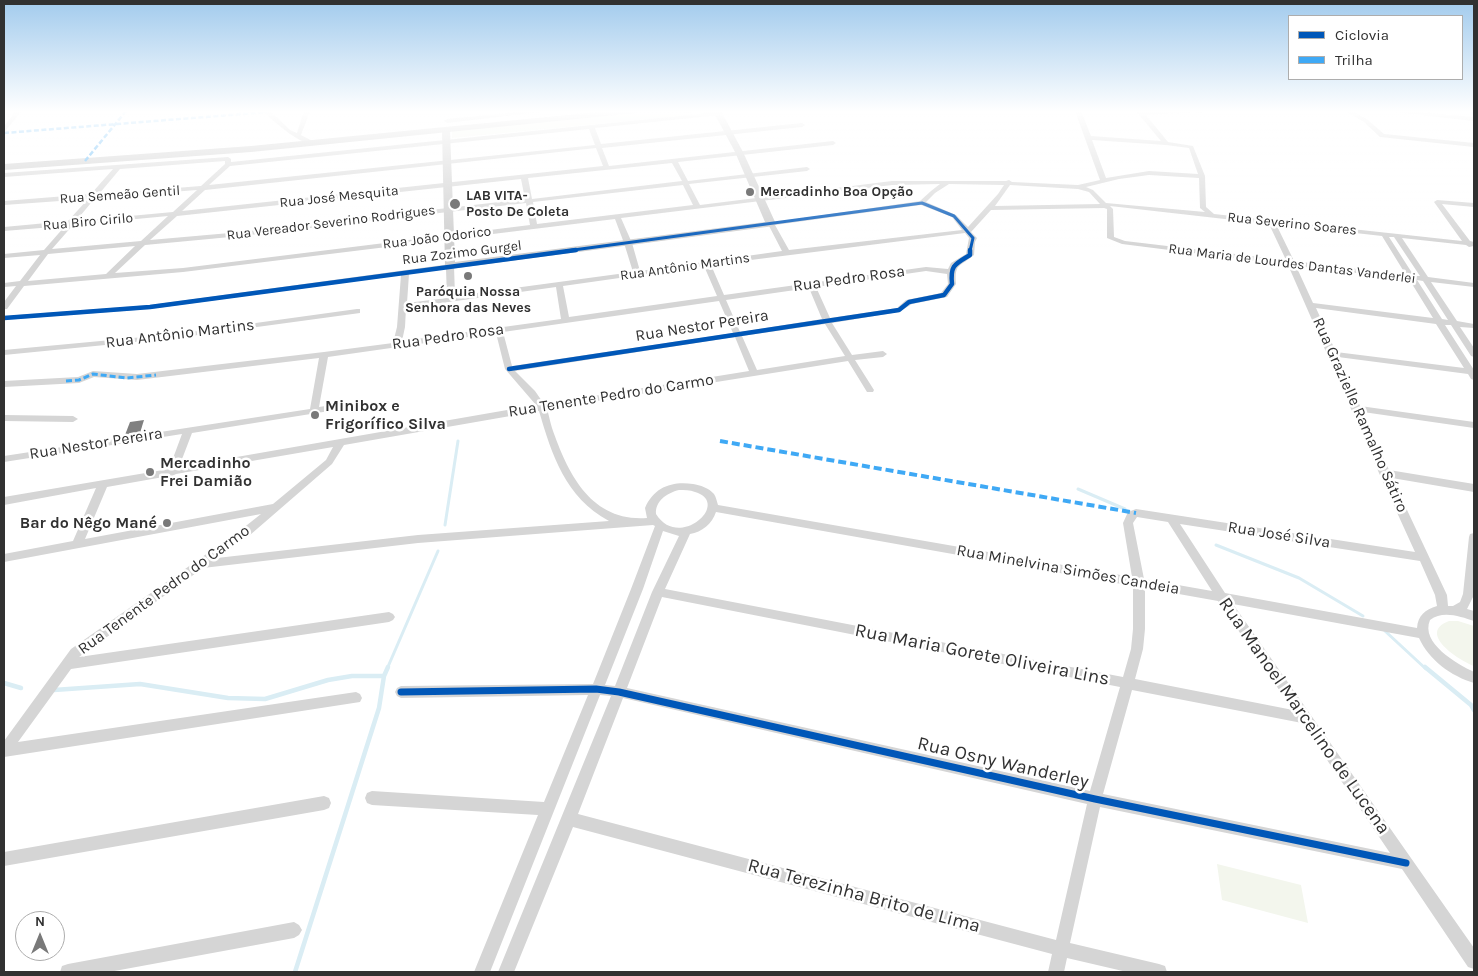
<!DOCTYPE html>
<meta charset="utf-8">
<style>
body{margin:0}
#map{position:relative;width:1478px;height:976px;overflow:hidden;background:#fff;font-family:Karla,sans-serif}
canvas{display:block}
.frame{position:absolute;inset:0;border:5px solid #313131;pointer-events:none}
.legend{position:absolute;left:1288px;top:15px;width:175px;height:65px;box-sizing:border-box;background:#fff;border:1px solid #adadad;margin:0;padding:6px 9px;list-style:none;font-size:15px;color:#313131}
.legend li{display:flex;align-items:center;gap:10px;height:25px}
.legend b{width:25px;border:1px solid #adadad}
.north{position:absolute;left:15px;top:911px;width:50px;height:50px;box-sizing:border-box;background:#fff;border:1px solid #adadad;border-radius:50%;rotate:0deg;font-size:14px;font-weight:700;line-height:20px;text-align:center;color:#313131}
.north::after{content:'';display:block;margin:auto;width:18px;height:22px;background:#797979;clip-path:polygon(50% 0,100% 100%,50% 72%,0 100%)}
</style>
<div id="map">
<canvas width="1478" height="976"></canvas>
<div class="frame"></div>
<ul class="legend">
<li><b style="height:6px;background:#0057b8"></b>Ciclovia</li>
<li><b style="height:6px;background:#3fa9f5"></b>Trilha</li>
</ul>
<div class="north">N</div>
</div>
<script>
const context = document.querySelector('canvas').getContext('2d');
context.lineJoin = 'round';
function fillPath(path, color) { context.fillStyle = color; context.fill(path, 'evenodd'); }
function stroke(path, color, width, dash) { context.strokeStyle = color; context.lineWidth = width; context.lineCap = dash ? 'butt' : 'round'; context.setLineDash(dash || []); context.stroke(path); }
function write(font, color, halo, rows, align = 'center') {
  context.font = font + ' Karla,sans-serif'; context.lineWidth = 5; context.setLineDash([]); context.textBaseline = 'middle'; context.strokeStyle = halo; context.fillStyle = color; for (const [text, x, y, turn = 0] of rows) {
    context.save(); context.translate(x, y); context.rotate((+turn || 0) * Math.PI / 180); context.textAlign = isNaN(turn) ? turn : align; if (halo) context.strokeText(text, 0, 0); context.fillText(text, 0, 0); context.restore();
  }
}
fillPath(new Path2D(`
 M653 111 712 113 452 138V131Z
 M1449 621H1458L1474 626V666C1460 661 1416 633 1449 621Z
 M1217 864 1301 885 1308 923 1222 900Z`), '#f3f6ed');
stroke(new Path2D(`
 M1078 489 1125 509
 M445 525 458 441
 M1216 545 1299 578 1363 616
 M1385 631 1426 669
 M387 669 438 551`), '#daedf4', 3);
stroke(new Path2D(`
 M1425 667 1471 705 1474 710
 M4 683 21 688
 M54 690 140 684 228 698 265 699 328 680 352 676H384
 M295 972 379 708 384 676 388 667`), '#daedf4', 4.5);
fillPath(new Path2D(`
 M144 420 140 433 125 435 130 422Z`), '#808080');
fillPath(new Path2D(`
 M16 111H22L6 130 4 131V126Z
 M263 111H270L290 130 297 133 304 111H310L301 135 316 143C304 149 273 121 263 111Z
 M526 111H548L447 123 444 121 447 119Z
 M1075 111H1081L1091 136 1161 141 1136 111H1223L1146 115 1168 142 1193 146 1205 176 1206 207 1214 214 1462 241 1434 202 1437 200 1474 203V207L1442 204 1470 241 1474 242V246L1469 247 1466 245 1402 238 1428 277 1474 283V287L1431 282 1457 321 1474 324V328L1460 327 1474 348V357L1471 356 1451 325H1445L1474 370V380L1471 379 1468 374 1338 357 1360 406 1474 422V428L1363 412 1389 470 1474 484V492L1392 478 1447 595 1448 606H1453L1460 602 1463 594 1469 537 1470 534 1474 533V595L1467 609 1474 611V621C1461 617 1443 610 1430 620 1420 643 1457 664 1474 672V683C1451 676 1429 660 1419 638L1233 604 1474 948V969L1468 967 1402 869 1100 807 1070 943 1159 964 1165 966 1167 972H1127L1067 958 1064 972H1048L1052 954 573 827 514 972H498L611 696 600 695 490 972H474L538 815 372 805 367 803 365 798 367 793 372 791 544 802 588 695 401 698 397 696 395 692 397 688 401 686 593 684 631 589 655 526 653 525 418 543 203 568 79 657 389 612 393 614 395 617 393 620 389 622 71 669 18 742 356 692 360 694 362 698 360 702 4 757V741L71 649 242 529 261 514 4 562V554L73 541 96 488 4 505V497L169 469 182 434 4 462V456L310 409 319 358 137 380 94 377 79 383 4 387V381L78 377 93 371 137 374 324 352 393 343 397 327 401 275 150 309 4 320V316L150 305 450 264 454 266 455 296 633 272 624 243 615 219 183 272 24 286 7 309H4V302L16 286 4 287V283L20 281 40 255 4 258V254L44 250 65 226 4 231V227L68 221 88 199 4 205V201L91 194 113 169 4 177V173L228 157 231 159V162L718 112 721 114 720 115 595 128 601 144 802 123 805 125 802 127 602 148 609 166 833 141 836 143 833 145 678 162 688 181 807 167 810 169 807 171 689 184 700 205 892 181H1006L1009 180 1012 182 1078 185 1100 180ZM589 129 595 145 209 185 230 166ZM1092 140 1166 145 1189 148 1198 174 1149 171 1106 178ZM596 148 603 166 182 211 205 190ZM225 161V164L201 186 99 194 120 169ZM672 163 682 181 532 199 528 178ZM1149 175 1199 178 1200 208 1205 212 1106 203 1093 190 1086 187 1119 179ZM521 179 525 199 241 232 150 240 177 216ZM940 184 931 191 920 201 769 223 768 224 782 251 640 271 632 243 621 218 892 185ZM949 184 1004 185 998 194 968 227 956 215 926 202 935 193ZM683 185 693 205 537 224 533 202ZM1010 185 1078 189 1089 192 1100 204 995 206ZM197 190 173 212 76 221 95 198ZM526 203 530 225 183 268 115 273 145 245 241 236ZM921 205 952 217 962 230 789 250 775 225ZM1110 206 1269 224 1286 260 1125 241 1114 237 1113 209ZM1104 208 1107 209V238L1122 244 1288 265 1379 473 1415 552 1136 509 1128 512 1123 523 1132 577 718 505C717 502 716 497 714 494 709 488 700 485 693 484 672 481 654 487 645 508L647 518C591 522 568 474 552 428 550 422 549 415 547 409L848 361 867 392H873L874 390 855 360 883 357 887 354 883 351 852 355 832 323 899 312 912 304 947 297 956 284C954 263 960 267 974 255L975 242 977 238 971 232 991 210ZM168 216 141 241 52 249 73 225ZM1276 224 1382 236 1406 275 1294 261ZM965 233 969 238 966 254 951 263 948 269 926 267 724 295 711 265ZM1389 237H1394L1420 276H1414ZM135 246 106 274 28 281 48 254ZM704 266 717 296 569 317 563 286ZM1296 266 1409 279 1433 318 1313 303ZM446 269 447 298 407 303 409 274ZM926 271 947 274 948 284 941 293 906 300 897 308 830 318 816 287ZM1417 280 1423 281 1448 320 1442 319ZM556 287 561 319 402 341 405 327 406 308ZM809 288 822 319 740 332 726 300ZM719 301 733 333 512 366 503 332ZM1316 308 1436 324 1464 368 1336 352ZM825 324 845 356 757 370 742 336ZM496 333 505 369 536 405 179 467 192 433 348 408 350 406 345 403 319 407 328 357ZM735 337 749 371 544 404 535 391 515 371ZM539 411C552 455 565 497 609 521L418 535 217 558 250 535 332 464 344 445ZM333 447 326 460 273 504 85 539 107 487 169 476H172L176 474ZM679 490C684 490 690 490 695 492 732 503 679 551 656 514 655 501 667 493 679 490ZM716 512 1133 586V629L1131 649 1123 677 665 589 690 534C702 532 712 524 716 512ZM1137 517 1168 522 1212 591 1144 579 1133 523ZM1180 524 1420 561 1435 595 1437 606C1425 610 1418 615 1417 628L1225 593ZM663 531 679 536 652 592 615 686 605 685 643 589ZM1145 588 1218 601 1293 710 1135 679 1143 649 1145 629ZM662 597 1120 687 1090 791 627 688ZM1132 690 1302 723 1390 853 1103 794ZM623 698 1087 804 1056 940 578 814Z
 M1345 111H1353L1368 120 1384 134 1474 143V147L1380 137 1364 122Z
 M1385 111H1409L1474 117V121Z
 M357 309H360V313L176 338 4 355V350L176 334Z
 M4 415 73 416 78 419 73 422 4 421Z
 M324 796 329 798 331 803 329 808 324 810 4 866V852Z
 M294 922 299 925 302 930 299 935 294 938 109 972H60L62 966 68 964Z`), '#d5d5d5');
fillPath(new Path2D(`
 M713 111H721L743 152 776 224 774 226 450 269 445 266 442 130 446 128 450 130 455 262 765 222 735 152Z`), '#cfcfcf');
fillPath(new Path2D(`
 M608 111H640L636 113 251 152 4 170V164L251 146Z`), '#c9c9c9');
stroke(new Path2D(`
 M1471 111 1474 114
 M4 133 267 112
 M85 161 126 111`), '#3fa9f5', 2.5, [5, 2.5]);
stroke(new Path2D(`
 M66 381 79 380 93 374 127 378 156 375`), '#3fa9f5', 3, [6, 3]);
stroke(new Path2D(`
 M720 441 1136 513`), '#3fa9f5', 4, [8, 4]);
stroke(new Path2D(`
 M566 251 922 203 954 216 973 238 970 251`), '#0057b8', 3);
stroke(new Path2D(`
 M4 318 150 307 576 250
 M509 369 899 310 909 302 944 295 952 284C950 265 955 264 970 255V250`), '#0057b8', 4.5);
stroke(new Path2D(`
 M401 692 596 689 619 692 1095 799 1406 863`), '#0057b8', 7);
const sky = context.createLinearGradient(0, 0, 0, 248);
sky.addColorStop(0, '#a2cbed');
sky.addColorStop(0.45, '#fff');
sky.addColorStop(1, '#ffffff00');
context.fillStyle = sky;
context.fillRect(0, 0, 1478, 248);
for (const [x, y, r, color] of [
 [750,192,5,"#797979"],
 [455,204,6,"#797979"],
 [468,276,5,"#797979"],
 [315,415,5,"#797979"],
 [150,472,5,"#797979"],
 [167,523,5,"#797979"]
]) { const dot = new Path2D(); dot.arc(x, y, r, 0, 2 * Math.PI); context.fillStyle = color; context.fill(dot); stroke(dot, '#fff', 2); }
write('bold 14px', '#313131', '#fff', [
 ["Mercadinho Boa Opção",760,192],
 ["LAB VITA-",466,196],
 ["Posto De Coleta",466,212],
 ["Paróquia Nossa",468,292,"center"],
 ["Senhora das Neves",468,308,"center"]
], 'left');
write('14px', '#313131', '#fff', [
 ["Rua Semeão Gentil",120,195,-4],
 ["Rua José Mesquita",339,197,-6],
 ["Rua Biro Cirilo",88,222,-5],
 ["Rua Vereador Severino Rodrigues",331,223,-7],
 ["Rua Severino Soares",1292,224,6],
 ["Rua João Odorico",437,238,-7],
 ["Rua Zozimo Gurgel",462,253,-7],
 ["Rua Maria de Lourdes Dantas Vanderlei",1292,264,7],
 ["Rua Antônio Martins",685,267,-8]
]);
write('16px', '#313131', '#fff', [
 ["Rua Pedro Rosa",849,279,-8],
 ["Rua Nestor Pereira",702,326,-9],
 ["Rua Antônio Martins",180,334,-7],
 ["Rua Pedro Rosa",448,337,-8],
 ["Rua Tenente Pedro do Carmo",611,396,-9],
 ["Rua Grazielle Ramalho Sátiro",1360,415,66],
 ["Rua Nestor Pereira",96,444,-9],
 ["Rua José Silva",1279,535,9],
 ["Rua Minelvina Simões Candeia",1068,570,10],
 ["Rua Tenente Pedro do Carmo",164,590,-36]
]);
write('bold 16px', '#313131', '#fff', [
 ["Minibox e",325,406],
 ["Frigorífico Silva",325,424],
 ["Mercadinho",160,463],
 ["Frei Damião",160,481],
 ["Bar do Nêgo Mané",157,523,"right"]
], 'left');
write('19px', '#313131', '#fff', [
 ["Rua Maria Gorete Oliveira Lins",982,655,11],
 ["Rua Manoel Marcelino de Lucena",1304,716,55],
 ["Rua Osny Wanderley",1003,763,13],
 ["Rua Terezinha Brito de Lima",864,896,15]
]);
</script>
